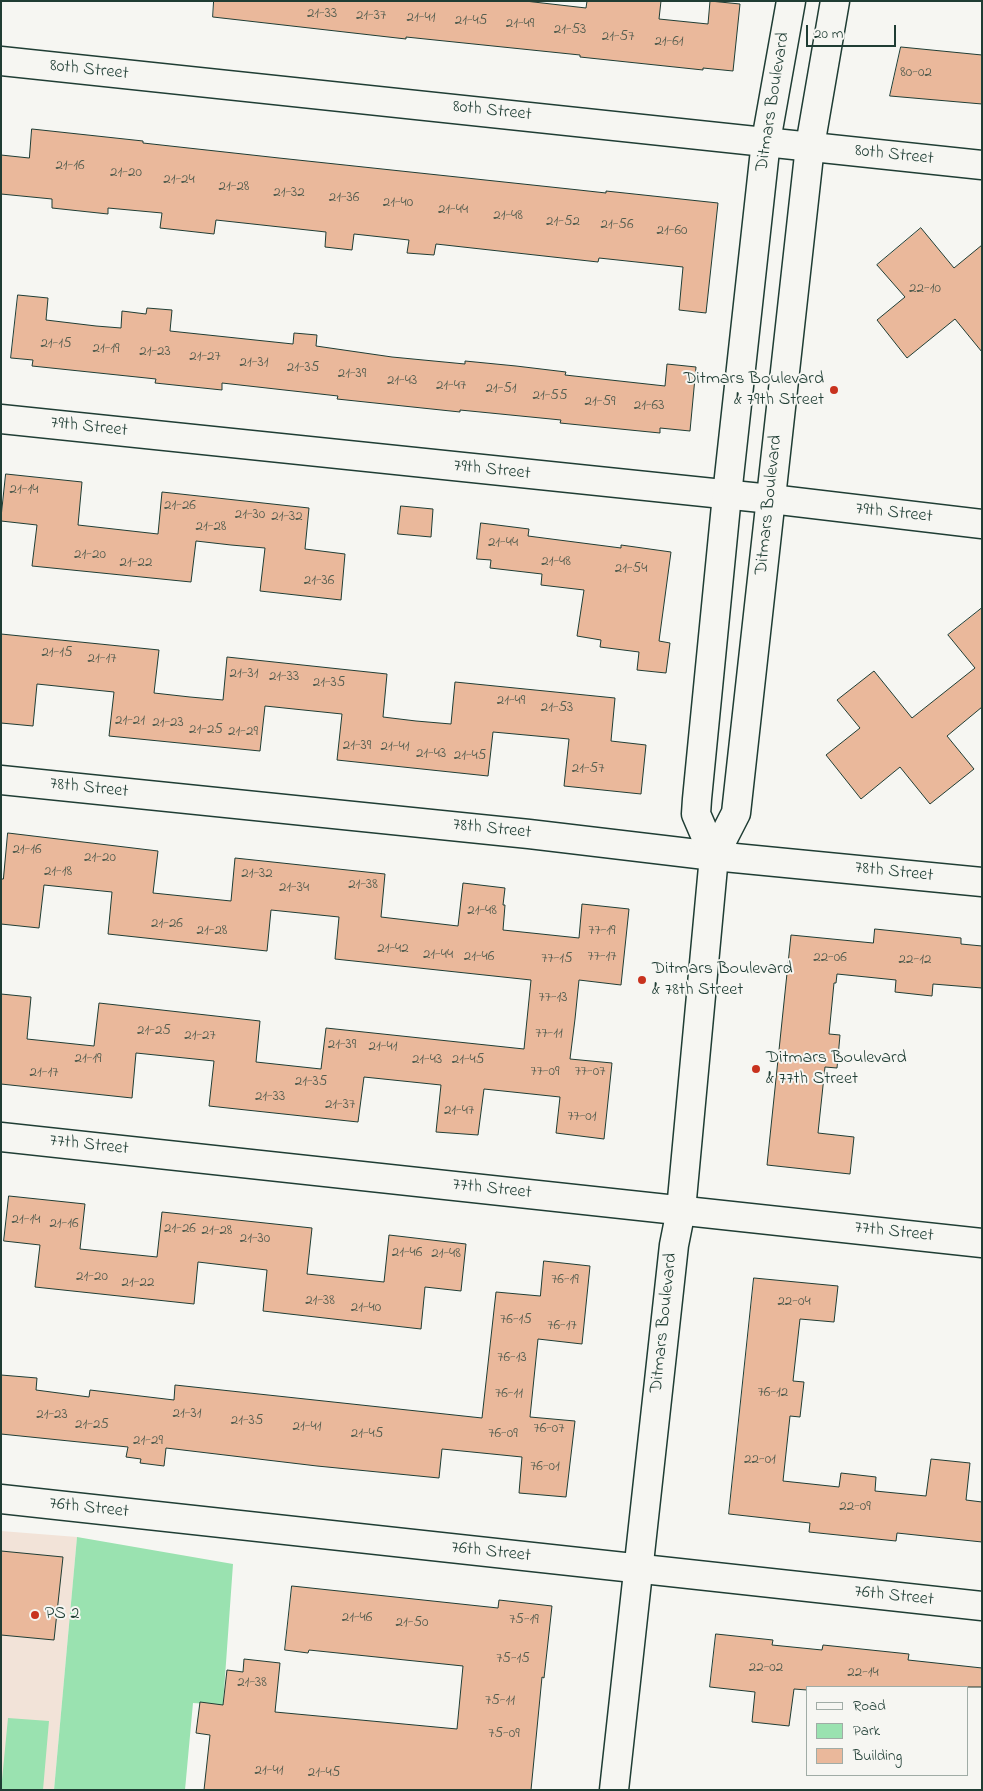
<!DOCTYPE html>
<style>
body{margin:0}
#map{position:relative;width:983px;height:1791px;overflow:hidden;background:#f6f6f2;font-family:"Indie Flower",sans-serif}
canvas{display:block}
.frame{position:absolute;inset:0;border:2px solid #1f3d34;pointer-events:none}
.legend{position:absolute;left:806px;top:1686px;width:162px;height:90px;box-sizing:border-box;background:#f6f6f2;border:1px solid #a0aca6;margin:0;padding:6px 9px;list-style:none;font-size:15px;color:#1f3d34}
.legend li{display:flex;align-items:center;gap:10px;height:25px}
.legend b{width:25px;border:1px solid #a0aca6}
.scale{position:absolute;left:806px;top:25px;width:90px;height:22px;box-sizing:border-box;border:2px solid #1f3d34;border-top:0;padding-left:6px;font-size:15px;line-height:18px;white-space:nowrap;color:#1f3d34;-webkit-text-stroke:4px #f6f6f2;paint-order:stroke}
</style>
<div id="map">
<canvas width="983" height="1791"></canvas>
<div class="frame"></div>
<ul class="legend">
<li><b style="height:6px;background:#f6f6f2"></b>Road</li>
<li><b style="height:14px;background:#9ae2b0"></b>Park</li>
<li><b style="height:14px;background:#eab89b"></b>Building</li>
</ul>
<div class="scale">20 m</div>
</div>
<script>
const context = document.querySelector('canvas').getContext('2d');
context.lineJoin = 'round';
function fillPath(path, color) { context.fillStyle = color; context.fill(path, 'evenodd'); }
function stroke(path, color, width, dash) { context.strokeStyle = color; context.lineWidth = width; context.lineCap = dash ? 'butt' : 'round'; context.setLineDash(dash || []); context.stroke(path); }
function write(font, color, halo, rows, align = 'center') {
  context.font = font + ' "Indie Flower",sans-serif'; context.lineWidth = 4; context.setLineDash([]); context.textBaseline = 'middle'; context.strokeStyle = halo; context.fillStyle = color; for (const [text, x, y, turn = 0] of rows) {
    context.save(); context.translate(x, y); context.rotate((+turn || 0) * Math.PI / 180); context.textAlign = isNaN(turn) ? turn : align; if (halo) context.strokeText(text, 0, 0); context.fillText(text, 0, 0); context.restore();
  }
}
fillPath(new Path2D(`
 M1 1531 77 1537 54 1790H1Z`), '#f2e3d8');
fillPath(new Path2D(`
 M77 1537 233 1564 223 1705 193 1703 185 1790H54Z
 M8 1718 49 1721 43 1790H1Z`), '#9ae2b0');
const building = new Path2D(`
 M214 1H525L586 8 587 1H661L659 19 708 24 710 1 740 4 733 71 703 68V70L580 57V55L406 37V39L213 17Z
 M901 47 982 55V104L890 96Z
 M32 129 143 141V143L279 158 579 190 606 193V191L718 203 706 313 679 310 683 267 599 258 598 262 436 244 434 255 407 253 409 240 354 234 352 250 325 247 326 232 216 220 214 234 160 228 162 213 108 208V214L52 208V199L1 194V155L29 158Z
 M921 228 954 268 982 245V352L955 319 907 358 877 320 905 297 877 265Z
 M18 295 48 298 46 320 96 326 121 328 122 311 146 314 147 308 172 310 170 331 293 344 294 333 317 335 316 346 392 357 465 364V361L516 366 566 372 565 375 665 386 667 364 696 367 690 431 660 428V433L560 423 561 420 460 410V412L337 399 338 396 222 383V390L155 383 156 379 32 366 33 360 11 358Z
 M6 474 82 482 78 525 158 534 162 492 309 508 305 549 345 554 341 600 260 591 265 548 231 545 196 541 191 582 32 566 37 525 1 521Z
 M401 506 433 509 431 537 398 534Z
 M481 523 529 529 528 536 621 548V545L671 552 659 641 670 643 666 673 637 670 639 652 600 647 601 640 577 636 584 590 541 585 542 574 490 568 491 560 477 559Z
 M982 608V707L947 736 974 769 930 804 900 767 861 799 826 755 860 728 837 700 874 671 912 718 975 668 948 635Z
 M1 634 159 650 154 693 190 697 223 700 227 657 387 674 383 717 416 721 451 724 455 682 615 698 611 741 646 745 641 794 564 786 569 739 493 732 488 776 337 760 342 714 265 706 260 751 109 736 114 692 37 684 33 726 1 723Z
 M8 833 158 851 153 893 231 901 235 858 385 874 381 917 458 926 463 883 505 888 503 905H505L503 930 579 938 582 904 629 909 621 985 579 980 575 1019 570 1059 612 1063 604 1139 556 1133 560 1097 484 1089 478 1135 436 1132 441 1085 364 1077 358 1122 209 1106 214 1061 136 1053 132 1098 1 1084V994L31 997 27 1039 94 1046 99 1003 260 1021 256 1062 321 1069 326 1028 524 1049 531 980 335 959 339 917 271 910 267 951 108 934 112 892 44 885 39 928 1 924V879H3Z
 M875 929 961 938V944L982 946V988L933 984 932 996 895 992 896 980 837 974 836 983H834L829 1034 840 1035 837 1068 825 1067 818 1133 854 1137 850 1174 767 1165 791 935 873 943Z
 M9 1196 85 1204 80 1249 118 1253 157 1257 162 1212 312 1228 307 1274 384 1282 389 1235 466 1244 461 1291 425 1287 421 1329 263 1311 267 1270 232 1266 198 1262 194 1304 35 1287 40 1245 4 1241Z
 M544 1261 590 1266 582 1344 538 1339 530 1417 575 1421 566 1497 519 1493 522 1457 442 1449 439 1478 317 1466 166 1448 164 1466 140 1463 141 1459 126 1457 128 1447 1 1434V1375L37 1378 36 1390 89 1397 90 1390 174 1400 175 1385 482 1418 496 1292 540 1296Z
 M754 1278 838 1286 834 1322 800 1319 793 1381 804 1382 800 1417 790 1416 783 1481 839 1487 841 1473 876 1477 875 1491 926 1496 931 1459 970 1463 966 1500 982 1502V1542L897 1533 896 1541 809 1532 810 1523 729 1514Z
 M1 1551 63 1557 54 1640 1 1635Z
 M292 1586 498 1608 499 1600 552 1606 544 1678 542 1677 531 1790H204L210 1735 196 1733 200 1702 223 1705 227 1670 243 1672 244 1659 280 1663 275 1712 457 1729 463 1666 309 1650 308 1653 285 1650Z
 M716 1634 773 1640 772 1645 822 1650 823 1645 909 1654 908 1660 982 1668V1687H807V1690L794 1689 789 1726 752 1722 755 1692 710 1687Z`);
fillPath(building, '#eab89b');
stroke(building, '#1f3d34', 1);
const minor = new Path2D(`
 M1 61 982 165
 M1 419 771 499 982 524
 M1 780 529 834 714 856 982 882
 M1 1137 982 1243
 M1 1499 982 1606`);
const tertiary = new Path2D(`
 M714 856 696 814 697 799 727 495 766 141 791 1
 M614 1790 674 1245 681 1210 714 856 736 813 810 146 835 1`);
stroke(minor, '#1f3d34', 31);
stroke(tertiary, '#1f3d34', 31);
stroke(minor, '#f6f6f2', 28);
stroke(tertiary, '#f6f6f2', 28);
for (const [x, y, r, color] of [
 [834,390,5,"#c8321e"],
 [642,980,5,"#c8321e"],
 [756,1069,5,"#c8321e"],
 [35,1615,5,"#c8321e"]
]) { const dot = new Path2D(); dot.arc(x, y, r, 0, 2 * Math.PI); context.fillStyle = color; context.fill(dot); stroke(dot, '#f6f6f2', 2); }
write('15px', '#525c4e', null, [
 ["21-33",322,15],
 ["21-37",371,17],
 ["21-41",421,19],
 ["21-45",471,22],
 ["21-49",520,25],
 ["21-53",570,31],
 ["21-57",618,38],
 ["21-61",669,43],
 ["80-02",916,74],
 ["21-16",70,167],
 ["21-20",126,174],
 ["21-24",179,181],
 ["21-28",234,188],
 ["21-32",289,194],
 ["21-36",344,199],
 ["21-40",398,204],
 ["21-44",453,211],
 ["21-48",508,217],
 ["21-52",563,223],
 ["21-56",617,226],
 ["21-60",672,232],
 ["22-10",925,290],
 ["21-15",56,345],
 ["21-19",106,350],
 ["21-23",155,353],
 ["21-27",205,358],
 ["21-31",254,364],
 ["21-35",303,369],
 ["21-39",352,375],
 ["21-43",402,382],
 ["21-47",451,387],
 ["21-51",501,390],
 ["21-55",550,397],
 ["21-59",600,403],
 ["21-63",649,407],
 ["21-14",24,491],
 ["21-26",180,507],
 ["21-30",250,516],
 ["21-32",287,518],
 ["21-28",211,528],
 ["21-44",503,544],
 ["21-20",90,556],
 ["21-48",556,563],
 ["21-22",136,564],
 ["21-54",631,570],
 ["21-36",319,582],
 ["21-15",57,654],
 ["21-17",102,660],
 ["21-31",244,675],
 ["21-33",284,678],
 ["21-35",329,684],
 ["21-49",511,702],
 ["21-53",557,709],
 ["21-21",130,722],
 ["21-23",168,724],
 ["21-25",206,731],
 ["21-29",243,733],
 ["21-39",357,747],
 ["21-41",395,748],
 ["21-43",431,755],
 ["21-45",470,757],
 ["21-57",588,770],
 ["21-16",27,851],
 ["21-20",100,859],
 ["21-18",58,873],
 ["21-32",257,875],
 ["21-38",363,886],
 ["21-34",294,889],
 ["21-48",482,912],
 ["21-26",167,925],
 ["21-28",212,932],
 ["77-19",602,932],
 ["21-42",393,950],
 ["21-44",438,956],
 ["21-46",479,958],
 ["77-17",602,958],
 ["22-06",830,959],
 ["77-15",557,960],
 ["22-12",915,961],
 ["77-13",553,999],
 ["21-25",154,1032],
 ["77-11",549,1035],
 ["21-27",200,1037],
 ["21-39",342,1046],
 ["21-41",383,1048],
 ["21-19",88,1060],
 ["21-43",427,1061],
 ["21-45",468,1061],
 ["77-09",545,1073],
 ["77-07",590,1073],
 ["21-17",44,1074],
 ["21-35",311,1083],
 ["21-33",270,1098],
 ["21-37",340,1106],
 ["21-47",459,1112],
 ["77-01",582,1118],
 ["21-14",26,1221],
 ["21-16",64,1225],
 ["21-26",180,1230],
 ["21-28",217,1232],
 ["21-30",255,1240],
 ["21-46",407,1254],
 ["21-48",446,1255],
 ["21-20",92,1278],
 ["76-19",565,1281],
 ["21-22",138,1284],
 ["21-38",320,1302],
 ["22-04",794,1303],
 ["21-40",366,1309],
 ["76-15",516,1321],
 ["76-17",562,1327],
 ["76-13",512,1359],
 ["76-12",773,1394],
 ["76-11",509,1395],
 ["21-31",187,1415],
 ["21-23",52,1416],
 ["21-35",247,1422],
 ["21-25",92,1426],
 ["21-41",307,1428],
 ["76-07",549,1430],
 ["21-45",367,1435],
 ["76-09",503,1435],
 ["21-29",148,1442],
 ["22-01",760,1461],
 ["76-01",545,1468],
 ["22-09",855,1508],
 ["21-46",357,1619],
 ["75-19",524,1621],
 ["21-50",412,1624],
 ["75-15",513,1660],
 ["22-02",766,1669],
 ["22-14",863,1674],
 ["21-38",252,1684],
 ["75-11",500,1702],
 ["75-09",504,1735],
 ["21-41",269,1772],
 ["21-45",324,1774]
]);
write('18px', '#1f3d34', '#f6f6f2', [
 ["80th Street",89,71,6],
 ["Ditmars Boulevard",774,102,-81],
 ["80th Street",492,112,6],
 ["80th Street",894,156,6],
 ["79th Street",89,428,6],
 ["79th Street",492,471,6],
 ["Ditmars Boulevard",770,505,-84],
 ["79th Street",894,514,6],
 ["78th Street",89,789,6],
 ["78th Street",492,830,6],
 ["78th Street",894,873,6],
 ["77th Street",89,1146,6],
 ["77th Street",492,1190,6],
 ["77th Street",894,1233,6],
 ["Ditmars Boulevard",665,1323,-84],
 ["76th Street",89,1509,6],
 ["76th Street",491,1553,6],
 ["76th Street",894,1597,6]
]);
write('18px', '#1f3d34', '#f6f6f2', [
 ["Ditmars Boulevard",824,380,"right"],
 ["& 79th Street",824,401,"right"],
 ["Ditmars Boulevard",652,970],
 ["& 78th Street",652,991],
 ["Ditmars Boulevard",766,1059],
 ["& 77th Street",766,1080],
 ["PS 2",45,1615]
], 'left');
</script>
